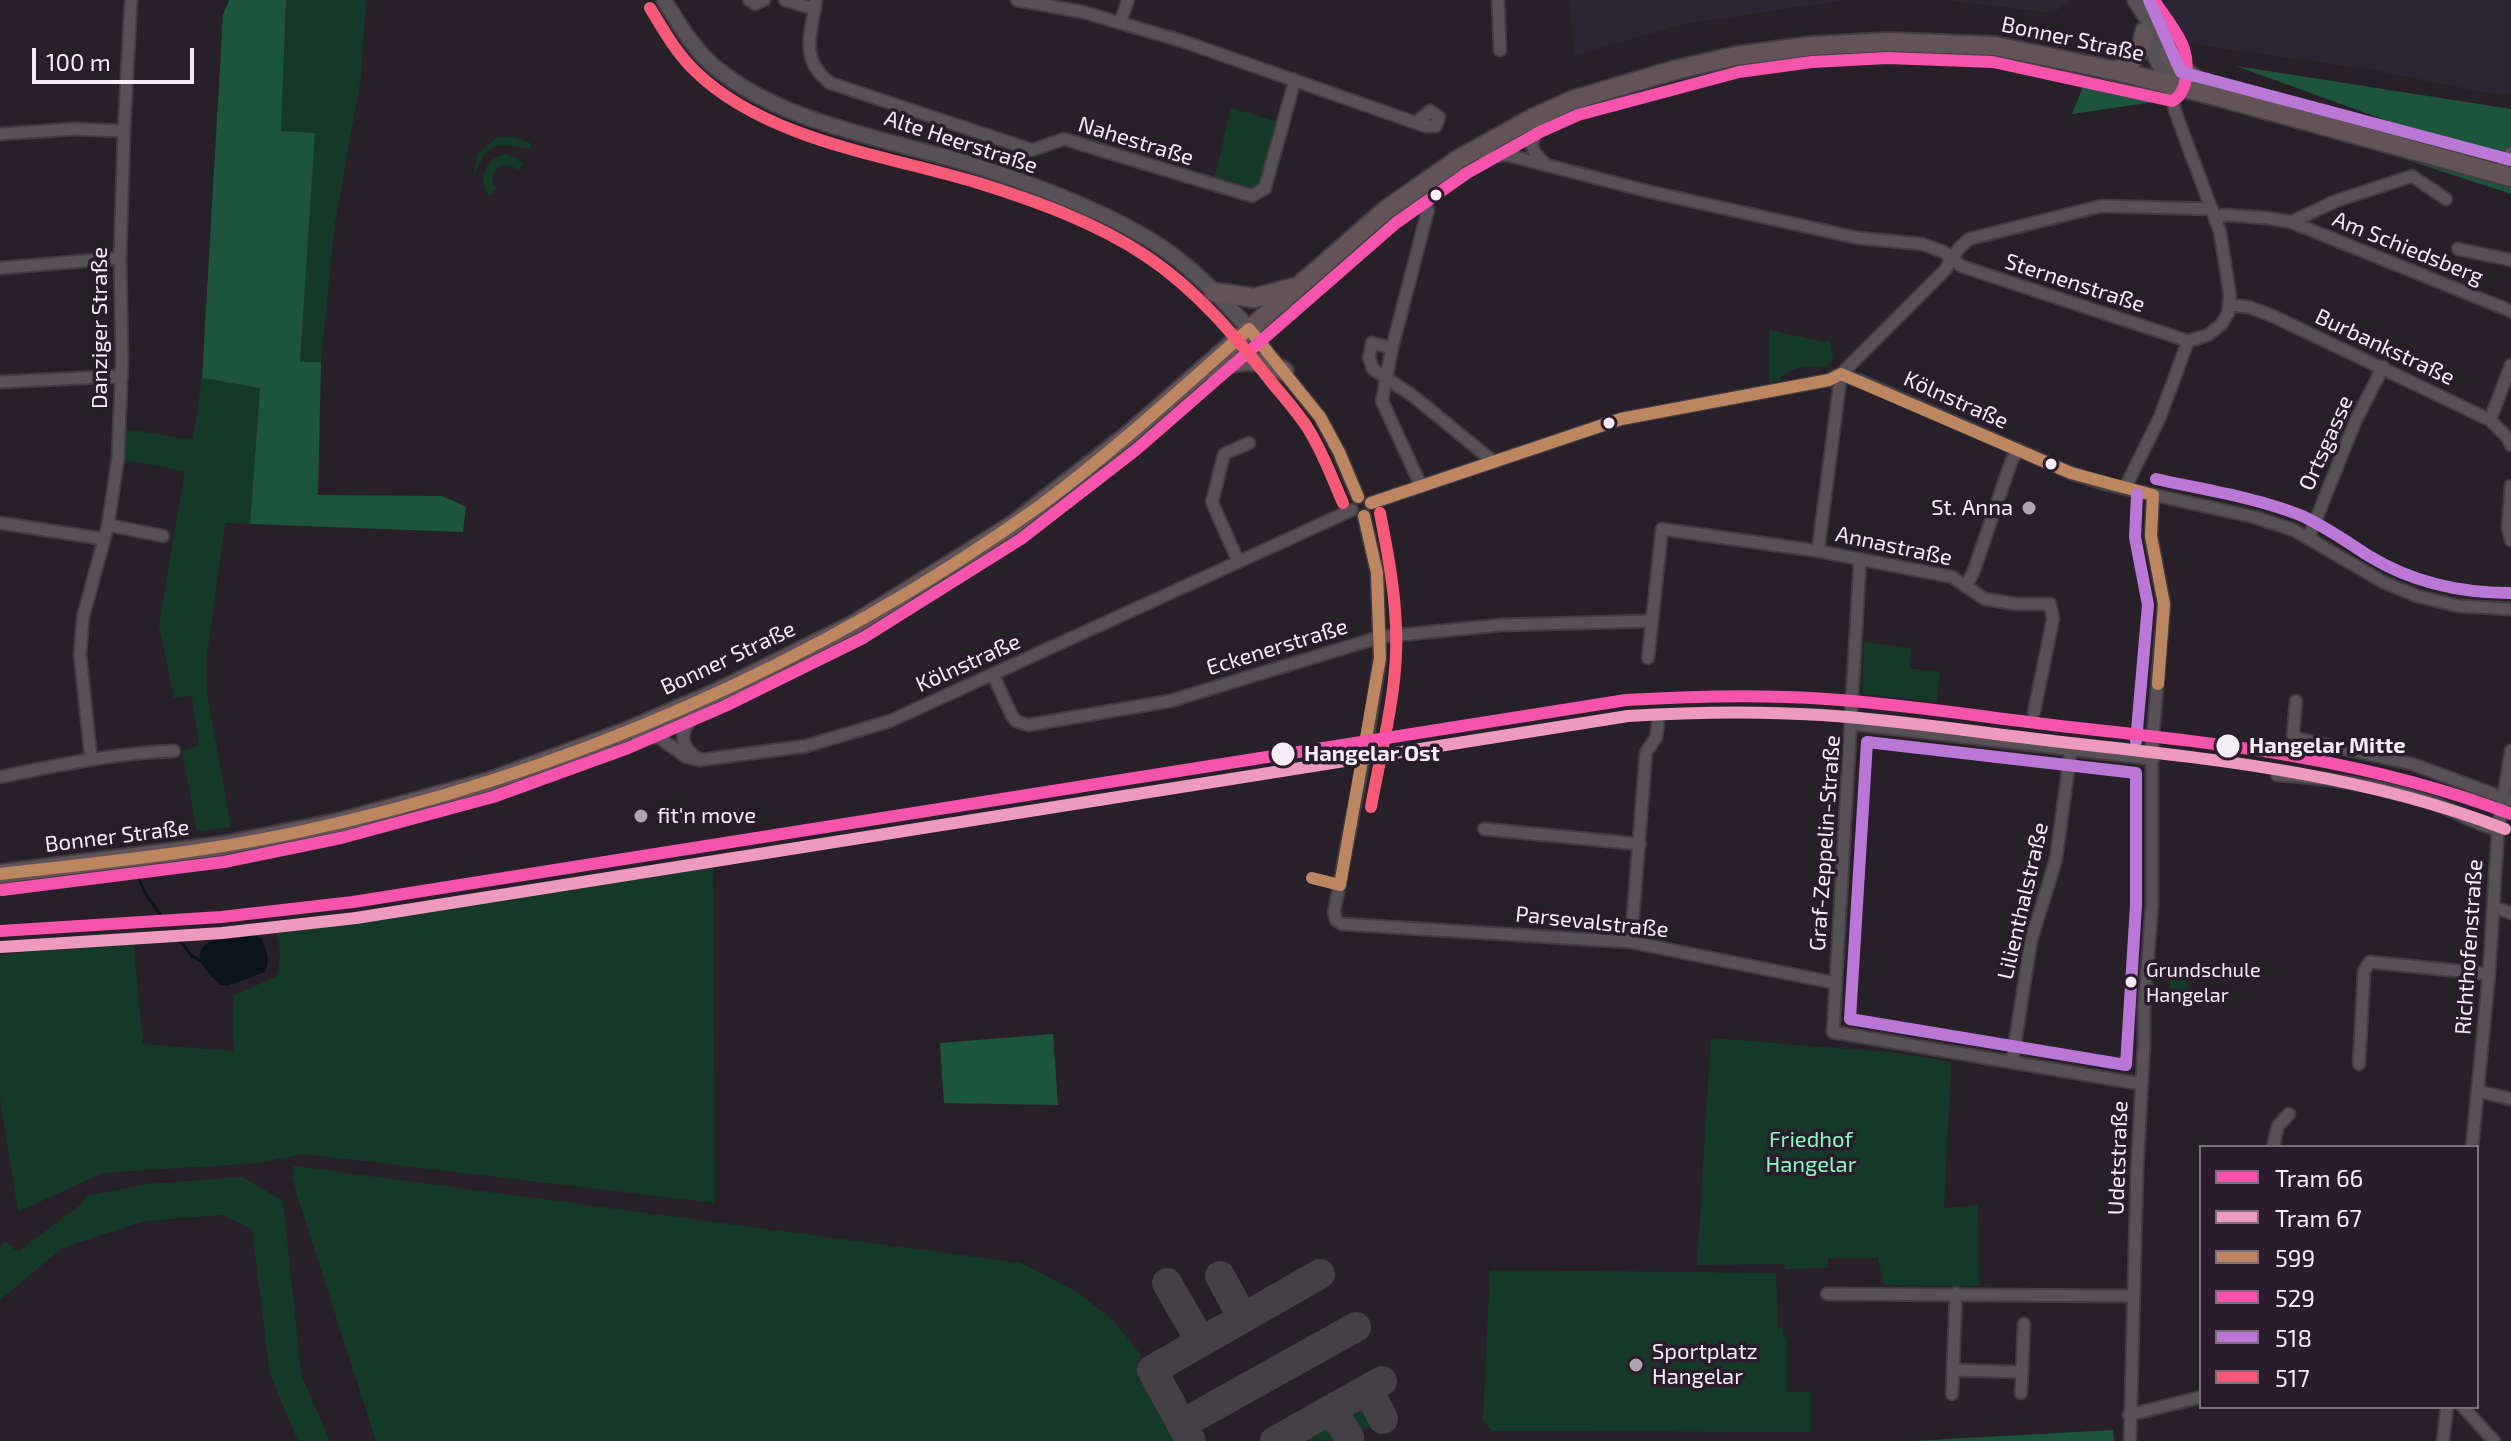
<!DOCTYPE html>
<meta charset="utf-8">
<style>
body{margin:0}
#map{position:relative;width:2511px;height:1441px;overflow:hidden;background:#272028;font-family:"Exo 2",sans-serif}
canvas{display:block}
.legend{position:absolute;left:2199px;top:1145px;width:280px;height:264px;box-sizing:border-box;background:#2a1c2c;border:2px solid #7c6f7d;margin:0;padding:10px 14px;list-style:none;font-size:24px;color:#f6ecf7}
.legend li{display:flex;align-items:center;gap:16px;height:40px}
.legend b{width:40px;border:2px solid #7c6f7d}
.scale{position:absolute;left:32px;top:48px;width:162px;height:36px;box-sizing:border-box;border:4px solid #f6ecf7;border-top:0;padding-left:10px;font-size:24px;line-height:28px;white-space:nowrap;color:#f6ecf7;-webkit-text-stroke:6px #2a1c2c;paint-order:stroke}
</style>
<div id="map">
<canvas width="2511" height="1441"></canvas>
<ul class="legend">
<li><b style="height:10px;background:#f653ac"></b>Tram 66</li>
<li><b style="height:10px;background:#ee99bf"></b>Tram 67</li>
<li><b style="height:10px;background:#bb8660"></b>599</li>
<li><b style="height:10px;background:#f653ac"></b>529</li>
<li><b style="height:10px;background:#ba77d6"></b>518</li>
<li><b style="height:10px;background:#f75a77"></b>517</li>
</ul>
<div class="scale">100 m</div>
</div>
<script>
const context = document.querySelector('canvas').getContext('2d');
context.lineJoin = 'round';
function fillPath(path, color) { context.fillStyle = color; context.fill(path, 'evenodd'); }
function stroke(path, color, width, dash) { context.strokeStyle = color; context.lineWidth = width; context.lineCap = dash ? 'butt' : 'round'; context.setLineDash(dash || []); context.stroke(path); }
function write(font, color, halo, rows, align = 'center') {
  context.font = font + ' "Exo 2",sans-serif'; context.lineWidth = 7; context.setLineDash([]); context.textBaseline = 'middle'; context.strokeStyle = halo; context.fillStyle = color; for (const [text, x, y, turn = 0] of rows) {
    context.save(); context.translate(x, y); context.rotate((+turn || 0) * Math.PI / 180); context.textAlign = isNaN(turn) ? turn : align; if (halo) context.strokeText(text, 0, 0); context.fillText(text, 0, 0); context.restore();
  }
}
fillPath(new Path2D(`
 M1569 0H1845L1679 25 1574 56Z
 M1942 0H2071L2053 13Z
 M2146 0H2511V94H2492L2373 70 2170 41Z`), '#2b2534');
fillPath(new Path2D(`
 M286 0H366L361 77 334 229 321 362 300 363 315 133 281 132Z
 M1231 108 1278 122 1261 187 1250 192 1214 181Z
 M508 136 529 142 532 148C524 150 520 147 512 146 481 142 481 163 473 181L477 154 497 138Z
 M507 154 525 163 518 170C503 157 484 171 496 189L489 196C477 177 485 158 507 154Z
 M1769 330 1824 342 1830 340 1833 360 1826 367C1814 364 1790 367 1781 377V381L1769 383Z
 M202 378 260 388 250 524 225 523 206 662 207 693 231 827 197 831 182 751 199 746 192 696 174 698 159 625 185 471 125 460V429L193 440Z
 M1864 642 1911 648 1909 668 1940 672 1937 702 1862 694Z
 M713 862 715 1203 305 1154 257 1163 102 1173 18 1212 0 1098V955L133 940 143 1044 233 1051 234 995 276 977C282 960 281 945 274 929Z
 M2170 967H2189L2188 997H2170Z
 M1711 1038 1898 1053 1951 1062 1944 1208 1978 1205 1979 1286 1884 1285 1878 1258H1828V1268L1785 1269 1784 1264 1697 1265Z
 M294 1166 1021 1263 1077 1292 1114 1321 1143 1358 1137 1361 1180 1441H376L298 1198 292 1175Z
 M242 1177 283 1201 301 1374 330 1441H298L270 1375 252 1229 223 1215 144 1221 62 1248 0 1300V1246L5 1241 18 1252 82 1204 86 1196 148 1184Z
 M1490 1270 1776 1273 1778 1328H1783V1337H1787V1392H1811V1432L1492 1431 1483 1421Z
 M1369 1401 1377 1417 1376 1423 1359 1432 1354 1430 1347 1413Z
 M1334 1420 1344 1440 1311 1441 1308 1436 1310 1432Z`), '#153929');
fillPath(new Path2D(`
 M229 0H286L281 131 315 133 300 362H321L318 495 442 496 466 507 463 532 250 524 260 388 202 378 223 15Z
 M2236 66 2511 109V194L2377 150 2388 121Z
 M2087 77 2156 97 2161 101 2072 114Z
 M1053 1034 1058 1105 944 1103 940 1043Z
 M2113 1430 2114 1441H1912Z`), '#1d553c');
fillPath(new Path2D(`
 M252 934 261 938C266 948 271 961 265 972L227 986 220 985C215 979 207 973 203 966 187 937 236 936 252 934Z`), '#091319');
stroke(new Path2D(`
 M115 832 118 837
 M139 879 146 895 161 915
 M180 941 192 956 201 961`), '#091319', 3);
stroke(new Path2D(`
 M1220 1276 1243 1318
 M1167 1283 1201 1342
 M1368 1389 1383 1419
 M1333 1411 1349 1437
 M1182 1424 1356 1327
 M1191 1441 1152 1370 1320 1274
 M1275 1441 1382 1381`), '#453f46', 30);
const minor = new Path2D(`
 M749 0 755 4 764 0
 M785 0 815 9
 M816 0C811 34 799 59 830 83L1032 150 1064 139 1252 196 1265 188 1295 80
 M1017 0 1083 12 1182 41 1425 126H1436L1439 117 1430 111 1417 122
 M1498 0 1500 50
 M1120 23 1128 0
 M2169 85 2175 111 2220 232 2230 296 2228 313 2221 325 2208 335 2188 341
 M1540 126C1529 143 1529 150 1545 163
 M124 131 131 0
 M0 134 74 129 124 131 120 258 122 360 118 458 108 525 83 617 80 654 91 758
 M1484 156 1507 155 1651 192 1858 238 1922 244 1944 252 1961 266 2188 341
 M2501 174 2504 161 2511 153
 M2215 217 2226 215 2268 218 2291 222 2336 201 2412 176 2446 199
 M2291 222 2511 311
 M2458 249 2511 260
 M0 268 120 258
 M2230 305 2249 307 2275 317 2490 420 2507 437 2511 445
 M1249 329 1320 417 1339 452 1358 497
 M1392 348 1372 343 1369 358 1373 369 1413 396 1494 462
 M1841 374 1868 384 2071 473 2109 485 2254 517 2294 530 2383 582 2417 596 2458 606 2511 609
 M0 382 122 376
 M2490 420 2511 365
 M1421 486 1382 401 1392 348 1428 210
 M2511 486 2508 528 2511 540
 M2125 488 2160 417 2188 341
 M1371 503 1621 419 1829 380 1841 374 1945 270 1959 248 1969 239 2101 206 2212 209
 M1364 516 1377 573 1380 658 1367 741 1334 912 1336 920 1342 924 1631 942 1836 983
 M0 523 104 539
 M108 525 163 536
 M2309 537 2355 422 2383 367
 M1818 551 1841 374
 M1860 560 1833 1032 2141 1084
 M1238 561 1212 502 1224 454 1249 443
 M1966 585 1973 573 2011 462 2018 449
 M1648 658 1662 529 1818 551 1952 577 1985 599 2016 604H2050L2053 619 2034 712
 M993 675 1012 716 1016 721 1028 725 1170 701 1380 637 1501 625 1652 621
 M2296 701 2293 735 2300 739 2412 764 2510 800
 M1852 724 2153 759
 M630 733 660 738 686 757 700 760 806 746 890 721 1352 510
 M696 757C668 737 692 718 709 701
 M2277 775C2328 778 2381 786 2430 802 2455 810 2473 824 2498 830
 M0 777C58 765 115 753 174 751
 M1484 829 1640 844
 M2493 907 2511 913
 M1631 942 1646 752 1656 738 1658 722
 M2012 1062 2031 941 2056 859 2071 749
 M2359 1064 2364 971 2370 962 2489 974
 M2478 1091 2511 1099
 M2273 1147 2278 1126 2289 1114
 M2472 1147 2489 974 2498 830 2511 751
 M1827 1294 2133 1296
 M1953 1370 2022 1372 2021 1393
 M2022 1372 2024 1324
 M1952 1394 1956 1293
 M2463 1407 2494 1441
 M2129 1415 2201 1397
 M2130 1441 2137 1170 2144 1044V1007L2152 906V747L2164 604 2151 536 2153 495
 M2443 1441 2447 1407`);
const tertiary = new Path2D(`
 M664 0C679 24 693 49 716 68 786 126 896 140 982 168 1043 188 1130 220 1180 261 1205 281 1228 305 1249 329
 M2135 0 2169 54V85
 M2143 30 2168 84`);
const primary = new Path2D(`
 M2169 54 2183 70 2210 91
 M2116 71C2133 62 2141 54 2144 34
 M1214 292 1254 298 1295 287
 M1210 369C1238 360 1257 357 1284 371
 M0 874 222 846 337 823 488 782 623 733 718 692 855 624 1013 525 1126 437 1386 210 1459 159 1533 118 1573 100 1675 70 1736 56 1811 46 1888 42 1995 46 2116 71 2216 96 2511 177`);
stroke(minor, '#423b42', 15);
stroke(tertiary, '#423b42', 18);
stroke(primary, '#423b42', 22);
stroke(minor, '#575157', 11);
stroke(tertiary, '#575157', 14);
stroke(primary, '#625359', 18);
stroke(new Path2D(`
 M2153 495 2151 536 2164 604 2158 684
 M1371 503 1621 419 1829 380 1841 374 2071 473 2153 495
 M0 874C99 863 200 853 298 832 563 776 821 663 1041 505 1114 451 1181 389 1249 329L1320 417 1339 452 1358 497
 M1312 878 1340 885 1380 658 1377 573 1364 516`), '#bb8660', 12);
stroke(new Path2D(`
 M2 890 224 862 341 838 493 797 628 748 725 706 863 638 1021 539 1137 449 1396 223 1467 173 1540 132 1578 115 1739 72 1812 62 1888 58 1993 62 2172 101C2188 94 2189 65 2184 49 2179 33 2163 15 2154 0`), '#f653ac', 12);
stroke(new Path2D(`
 M2149 0 2181 72 2511 160
 M2156 479C2205 490 2254 497 2300 515 2325 526 2347 542 2369 556 2413 583 2460 593 2511 593
 M2136 741 2148 605 2135 537 2137 494
 M1867 742 2136 773V905L2126 1065 1850 1019Z`), '#ba77d6', 12);
stroke(new Path2D(`
 M650 8C664 31 677 54 696 72 767 140 884 155 975 182 1033 200 1095 222 1146 256 1197 290 1236 337 1273 384 1285 398 1297 412 1307 427 1322 450 1332 478 1343 503
 M1371 807C1380 756 1394 705 1396 654 1398 606 1389 559 1380 513`), '#f75a77', 12);
stroke(new Path2D(`
 M0 931 221 917 353 902 1626 700C1693 696 1759 694 1826 699 1904 704 1983 717 2061 726 2214 743 2366 758 2511 814`), '#f653ac', 12);
stroke(new Path2D(`
 M1 947 222 933 356 918 1628 716C1692 712 1757 711 1821 715 1901 720 1982 733 2062 742 2213 759 2363 774 2505 829`), '#ee99bf', 12);
for (const [x, y, r, color] of [
 [1436,195,7,"#f6ecf7"],
 [1609,423,7,"#f6ecf7"],
 [2051,464,7,"#f6ecf7"],
 [2029,508,8,"#aea5af"],
 [2228,746,13,"#f6ecf7"],
 [1283,754,13,"#f6ecf7"],
 [641,816,8,"#aea5af"],
 [2131,982,7,"#f6ecf7"],
 [1636,1365,8,"#aea5af"]
]) { const dot = new Path2D(); dot.arc(x, y, r, 0, 2 * Math.PI); context.fillStyle = color; context.fill(dot); stroke(dot, '#2a1c2c', 3); }
write('20px', '#f6ecf7', '#2a1c2c', [
 ["Grundschule",2146,970],
 ["Hangelar",2146,995]
], 'left');
write('22px', '#f6ecf7', '#2a1c2c', [
 ["Bonner Straße",2073,39,12],
 ["Nahestraße",1136,141,17],
 ["Alte Heerstraße",961,142,18],
 ["Am Schiedsberg",2408,248,22],
 ["Sternenstraße",2075,283,18],
 ["Danziger Straße",100,328,-90],
 ["Burbankstraße",2385,347,25],
 ["Kölnstraße",1956,400,24],
 ["Ortsgasse",2326,443,-66],
 ["Annastraße",1894,546,12],
 ["Eckenerstraße",1277,647,-17],
 ["Bonner Straße",728,658,-25],
 ["Kölnstraße",968,663,-24],
 ["Bonner Straße",117,836,-7],
 ["Graf-Zeppelin-Straße",1825,843,-86],
 ["Lilienthalstraße",2023,901,-77],
 ["Parsevalstraße",1592,922,6],
 ["Richthofenstraße",2469,947,-86],
 ["Udetstraße",2118,1158,-88]
]);
write('22px', '#f6ecf7', '#2a1c2c', [
 ["St. Anna",2013,508,"right"],
 ["fit'n move",657,816],
 ["Sportplatz",1652,1352],
 ["Hangelar",1652,1377]
], 'left');
write('bold 22px', '#f6ecf7', '#2a1c2c', [
 ["Hangelar Mitte",2249,746],
 ["Hangelar Ost",1304,754]
], 'left');
write('22px', '#86f9be', '#2a1c2c', [
 ["Friedhof",1811,1140],
 ["Hangelar",1811,1165]
]);
</script>
